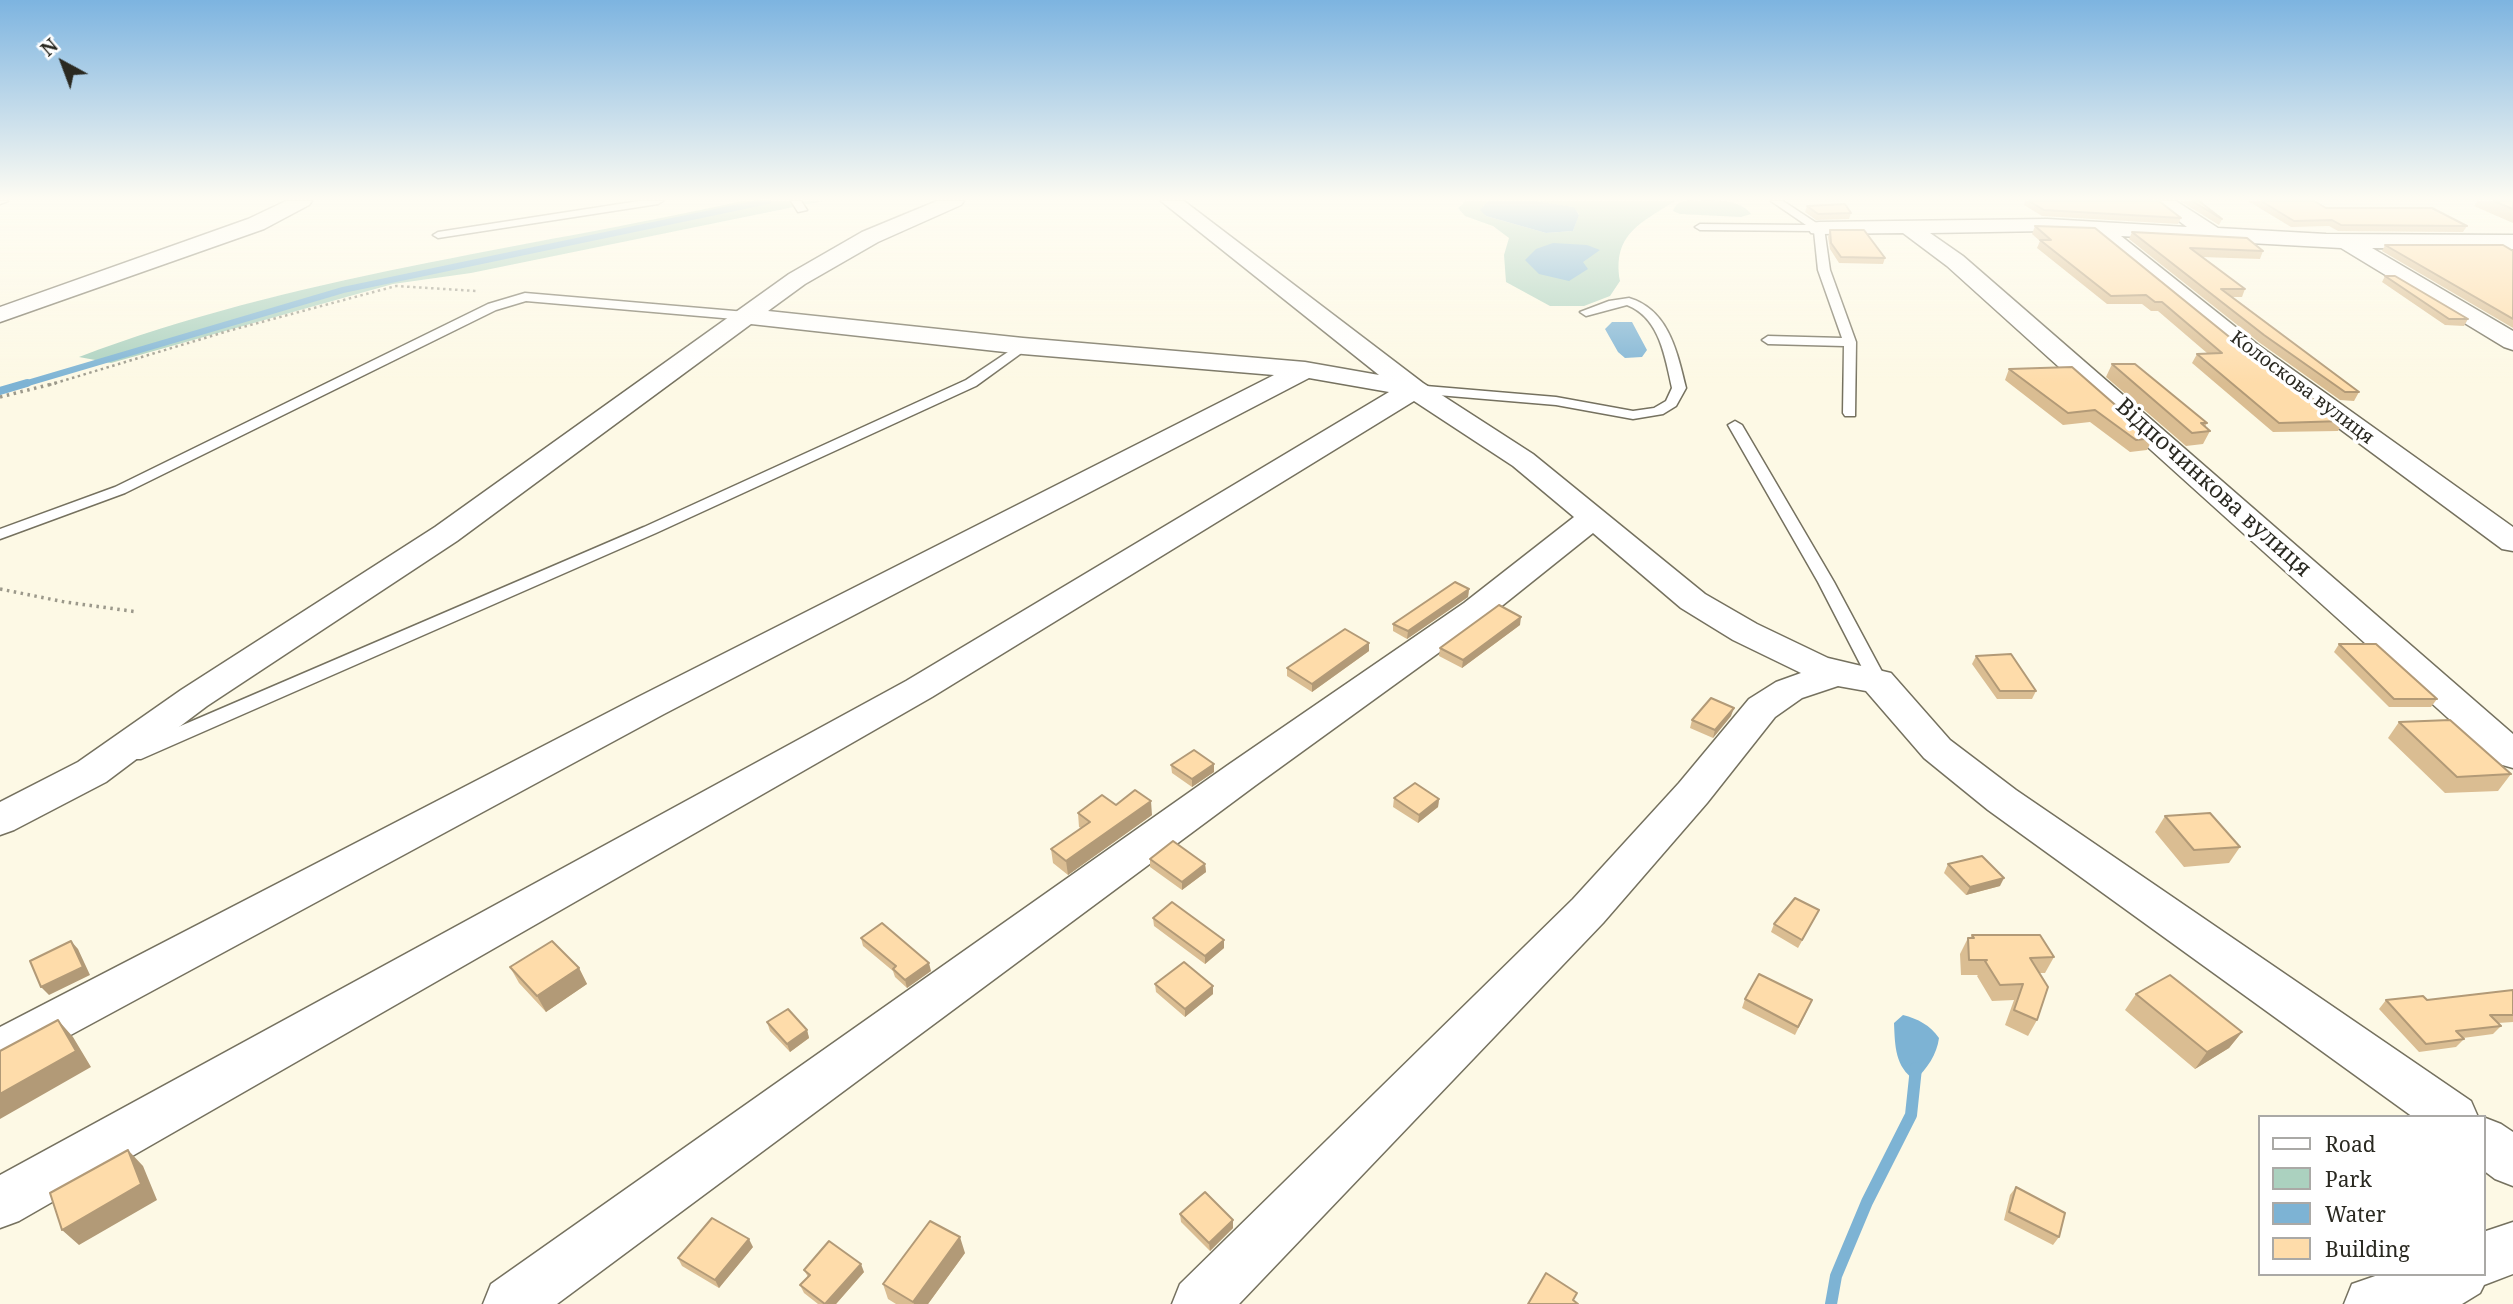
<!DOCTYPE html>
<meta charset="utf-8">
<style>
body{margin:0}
#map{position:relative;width:2513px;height:1304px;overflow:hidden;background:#fdf9e5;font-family:"Noto Serif",serif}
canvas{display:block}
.legend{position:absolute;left:2258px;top:1115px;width:228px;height:161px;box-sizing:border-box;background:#fff;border:2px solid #aaa9a6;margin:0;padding:9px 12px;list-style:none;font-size:21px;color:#2a2921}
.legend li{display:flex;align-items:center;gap:14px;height:35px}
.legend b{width:35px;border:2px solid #aaa9a6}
.north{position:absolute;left:28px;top:28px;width:70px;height:70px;-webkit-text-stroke:5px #fff;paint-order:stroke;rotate:319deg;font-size:19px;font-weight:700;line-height:28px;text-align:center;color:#2a2921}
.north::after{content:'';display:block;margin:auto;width:24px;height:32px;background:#2a2921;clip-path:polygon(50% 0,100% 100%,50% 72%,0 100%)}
</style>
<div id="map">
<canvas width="2513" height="1304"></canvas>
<ul class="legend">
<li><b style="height:9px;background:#fff"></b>Road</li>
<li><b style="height:19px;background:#abd1bf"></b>Park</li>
<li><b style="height:19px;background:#7db3d4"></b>Water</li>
<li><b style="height:19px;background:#fedcaa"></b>Building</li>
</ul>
<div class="north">N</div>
</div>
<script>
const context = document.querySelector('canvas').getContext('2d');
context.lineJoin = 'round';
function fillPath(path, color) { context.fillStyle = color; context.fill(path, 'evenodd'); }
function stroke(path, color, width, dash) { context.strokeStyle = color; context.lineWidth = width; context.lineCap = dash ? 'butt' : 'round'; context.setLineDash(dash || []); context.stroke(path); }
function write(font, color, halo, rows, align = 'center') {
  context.font = font + ' "Noto Serif",serif'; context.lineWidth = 7; context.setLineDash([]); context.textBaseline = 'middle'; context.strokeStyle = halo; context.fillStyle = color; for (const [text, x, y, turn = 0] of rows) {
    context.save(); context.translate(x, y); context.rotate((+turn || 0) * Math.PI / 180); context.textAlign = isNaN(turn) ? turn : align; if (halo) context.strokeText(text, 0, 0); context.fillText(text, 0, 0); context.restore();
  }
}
fillPath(new Path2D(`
 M742 201H823L471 273 393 284 111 363 79 357C292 276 520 250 742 201Z
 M1466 201H1488L1481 209 1486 216 1546 233 1573 231 1579 214 1573 207 1536 201H1675C1641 223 1612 234 1620 281L1610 296 1584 306H1550L1506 282 1504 255 1509 238 1493 226 1465 216 1458 208Z
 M1683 201C1702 201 1738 196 1751 214L1741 217 1680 214 1673 211 1676 205Z`), '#abd1bf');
fillPath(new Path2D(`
 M1488 201H1536L1574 207 1579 215 1573 231 1546 233 1486 216 1480 210Z
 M1553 243 1587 245 1600 250 1583 262 1588 269 1569 281 1539 274 1525 260 1536 249Z
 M1612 322H1632L1647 350 1642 357 1625 358 1618 352 1605 329Z
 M1903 1015C1918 1019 1930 1025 1939 1038 1937 1054 1927 1069 1915 1080 1895 1067 1895 1046 1894 1023Z`), '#7db3d4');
stroke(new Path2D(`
 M21 385 343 290 768 201`), '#7db3d4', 6);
stroke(new Path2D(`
 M0 391 27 383`), '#7db3d4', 8);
stroke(new Path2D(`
 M1831 1304 1836 1276 1867 1202 1911 1115 1916 1068`), '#7db3d4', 12);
const service = new Path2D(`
 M0 201H8L0 204Z
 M639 201H663L658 204 438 238 433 235 438 232Z
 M791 201H801L807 210 798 212Z
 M1771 201H1783L1824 228 1830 270 1856 342 1855 416H1845L1843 413 1844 346 1768 344 1762 340 1768 336 1842 338 1818 270 1814 231 1700 230 1695 227 1700 224 1806 225Z
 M525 293 746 312 752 316 746 320 526 301 496 310 125 493 0 539V529L115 487 488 304Z
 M1629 298C1669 310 1677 352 1686 388L1676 406 1663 414 1633 419 1556 405 1414 393 1407 389 1414 385 1556 397 1633 411 1654 408 1666 401 1672 388C1665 357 1660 318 1627 305L1586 316 1580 312 1609 301Z
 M1023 342 1027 343V349L976 386 656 533 141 759H127L124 754 127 749 644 527 966 380Z
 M1735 421 1742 425 1834 582 1887 681 1884 685H1872L1869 681 1818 582 1728 425Z`);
const minor = new Path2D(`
 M286 201H312L309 205 264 229 0 322V307L248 219Z
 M937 201H964L961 205 878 242 805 284 768 311 1023 338 1305 362 1379 375 1161 201H1184L1423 383 1533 454 1705 594 1757 624 1828 658 1891 673 1950 740 2016 790 2471 1101 2478 1117H2413L1988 810 1924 758 1866 691 1838 686 1802 698 1775 717 1707 803 1603 923 1239 1304H1172L1180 1284 1573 899 1679 783 1749 699 1776 682 1801 673 1733 640 1681 608 1593 533 1488 617 1256 785 557 1304H483L491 1284 1228 765 1464 603 1574 517 1513 466 1414 401 932 697 19 1221 0 1228V1175L906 681 1389 392 1309 378 664 714 17 1064 0 1070V1027L638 697 1274 375 1023 354 751 324 457 541 207 706 106 782 14 830 0 835V802L78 762 181 690 435 527 789 274 862 232Z
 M2152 201H2176L2218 228 2326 234 2513 235V249L2372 248 2513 331V350L2504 347 2341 248 2121 236 2258 345 2513 527V551L2502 549 2240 355 2093 234 2047 231 1930 233 1963 256 2513 734V768L2499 764 1947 266 1903 233 1819 234 1811 233 1808 228 1811 223 1819 222 2047 219 2187 227Z
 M2483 1117 2501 1124 2513 1132V1186L2495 1179 2483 1170Z
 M2513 1222V1274L2484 1285 2480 1293 2462 1304H2344L2352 1284 2381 1274H2483V1232Z`);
stroke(service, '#75715f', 3);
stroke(minor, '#75715f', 3);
stroke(new Path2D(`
 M49 385 228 331 396 286 477 291`), '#9c998b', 2.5, [2.5, 3.5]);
stroke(new Path2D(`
 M0 397 56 383
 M0 589 65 602 138 612`), '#9c998b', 3.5, [2.5, 4.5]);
fillPath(service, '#fff');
fillPath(minor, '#fff');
fillPath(new Path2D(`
 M2025 201H2159L2181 218 2178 224 2042 216 2024 205Z
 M2180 201H2199L2222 219 2219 225Z
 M2248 201H2314L2326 208 2467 226 2463 232 2338 231 2329 226 2291 227Z
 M2477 201H2513V223L2474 206Z
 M1807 206 1851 213 1849 219 1816 220 1805 212Z
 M2035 226 2243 348 2343 421 2338 431 2273 432 2192 363 2197 354 2207 353 2158 311H2151L2142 304H2107L2037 248 2040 241 2032 234Z
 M1830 230 1885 258 1883 264 1839 263 1830 249 1828 237Z
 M2132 232 2263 251 2260 259 2201 257 2245 289 2242 297H2231L2359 392 2354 401 2340 400 2260 343 2129 239Z
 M2385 245 2513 251V328L2382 251Z
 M2385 276 2468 319 2464 326 2445 325 2382 282Z
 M2112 364 2207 423 2205 427 2210 431 2203 444 2186 446 2106 377Z
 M2009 369 2153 438 2147 450 2130 452 2090 422 2063 425 2005 380Z
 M1469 589 1468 597 1407 639 1393 631V624Z
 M1520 625 1462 668 1439 656 1440 648Z
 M2339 644 2437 699 2431 707H2389L2334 652Z
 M1369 651 1312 692 1287 676V668Z
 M1976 656 2036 691 2032 699H1997L1972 664Z
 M1731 716 1713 738 1690 728 1692 720Z
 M2399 722 2511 774 2498 791 2445 793 2388 738Z
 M1214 764V772L1192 787 1172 773 1171 765Z
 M1394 798 1439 799 1438 807 1418 823 1393 807Z
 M1116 805 1152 815 1068 875 1053 863 1051 849 1081 828 1079 827 1078 813Z
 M2165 816 2240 847 2229 863 2184 867 2155 832Z
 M1150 859 1205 864 1206 872 1182 890 1150 867Z
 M1948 864 2000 886 1966 895 1944 873Z
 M1153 918 1224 940V948L1205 964 1154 926Z
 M1815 918 1798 948 1771 932 1774 924Z
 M1972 935 2054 957 2045 973H2039L2037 1020 2028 1036 2005 1025 2014 1000 1992 1001 1977 976 1978 975H1961L1960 954 1968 938H1970Z
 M861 938 931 971 907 988 895 977 893 971 863 946Z
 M510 967 579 968 587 984 546 1012 519 983Z
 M1155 984 1213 994 1185 1017 1156 992Z
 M2513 990V1022L2498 1023 2501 1026 2493 1034 2463 1038 2464 1039 2456 1047 2419 1052 2379 1009 2386 1000H2427Z
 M2136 994 2242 1032 2229 1048 2195 1069 2125 1010Z
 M1745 999 1808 1009 1795 1035 1742 1008Z
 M767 1022 807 1030 809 1038 790 1052 770 1031Z
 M2016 1187 2059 1237 2053 1245 2004 1220 2010 1195Z
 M1180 1214 1233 1220V1228L1210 1251 1181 1222Z
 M753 1247 719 1288 682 1266 678 1258Z
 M965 1253 928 1304H896L888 1299 883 1284Z
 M804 1270 864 1272 836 1304H818L804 1293 800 1285 808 1277Z`), '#dabd92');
fillPath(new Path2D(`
 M1469 589 1468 597 1407 639 1408 631Z
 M1521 617 1520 625 1462 668 1463 660Z
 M1369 643V651L1312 692V684Z
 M1734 708 1731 716 1713 738 1715 730Z
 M1214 764V772L1192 787V779Z
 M1439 799 1438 807 1418 823 1419 815Z
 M1151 801 1152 815 1068 875 1066 861Z
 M1205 864 1206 872 1182 890V882Z
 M2004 878 2000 886 1966 895 1970 887Z
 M1224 940V948L1205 964V956Z
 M71 941 78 949 90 975 49 995 41 987Z
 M929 963 931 971 907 988 905 980Z
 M579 968 587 984 546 1012 537 996Z
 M1213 986V994L1185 1017V1009Z
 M58 1020 73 1037 91 1067 0 1119V1094Z
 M807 1030 809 1038 790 1052 787 1044Z
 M2242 1032 2229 1048 2195 1069 2207 1052Z
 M128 1150 143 1166 157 1200 79 1245 62 1230Z
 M1233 1220V1228L1210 1251 1209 1243Z
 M960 1237 965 1253 928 1304H914L913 1302Z
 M749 1239 753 1247 719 1288 715 1280Z
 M861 1264 864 1272 836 1304H826Z`), '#b29a77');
const building = new Path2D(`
 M2029 201H2159L2181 218 2044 210Z
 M2192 201H2199L2222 219Z
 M2261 201H2314L2326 208H2432L2467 226 2341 225 2332 220 2294 221Z
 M2494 201H2513V209Z
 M1845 204 1851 213 1818 214 1807 206Z
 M2035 226 2095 228 2243 348 2343 421 2279 423 2197 354 2222 353 2162 302H2155L2146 295 2111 296 2040 240H2051Z
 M1830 230H1864L1885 258 1841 257 1831 243Z
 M2132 232 2247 238 2263 251 2190 248 2245 289H2221L2359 392H2345L2264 335Z
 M2385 245H2503L2513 251V319Z
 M2385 276H2395L2468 319H2449Z
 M2112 364H2135L2207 423H2201L2210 431 2192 433Z
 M2072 367 2153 438 2136 440 2095 410 2068 413 2009 369Z
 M1455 582 1469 589 1408 631 1393 624Z
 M1499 605 1521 617 1463 660 1440 648Z
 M1345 629 1369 643 1312 684 1287 668Z
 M2339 644H2376L2437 699H2394Z
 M2011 654 2036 691H2000L1976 656Z
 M1711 698 1734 708 1715 730 1692 720Z
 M2450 720 2511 774 2457 777 2399 722Z
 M1194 750 1214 764 1192 779 1171 765Z
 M1415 783 1439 799 1419 815 1394 798Z
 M1135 790 1151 801 1066 861 1051 849 1090 822 1078 813 1102 795 1116 805Z
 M2210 813 2240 847 2194 850 2165 816Z
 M1173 841 1205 864 1182 882 1150 859Z
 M1982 856 2004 878 1970 887 1948 864Z
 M1795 898 1819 910 1802 940 1774 924Z
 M1172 902 1224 940 1205 956 1153 918Z
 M882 923 929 963 905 980 893 969 896 966 861 938Z
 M1972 935H2040L2054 957 2030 958 2048 987 2037 1020 2014 1010 2023 984 2000 985 1985 961 1987 960H1969L1968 938H1974Z
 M71 941 83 967 41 987 30 961Z
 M552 941 579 968 537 996 510 967Z
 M1184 962 1213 986 1185 1009 1155 984Z
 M1759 974 1812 1000 1798 1027 1745 999Z
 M2170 975 2242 1032 2207 1052 2136 994Z
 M2513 990V1015H2490L2501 1026 2456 1031 2464 1039 2426 1044 2386 1000 2423 996 2427 1000Z
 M788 1009 807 1030 787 1044 767 1022Z
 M58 1020 76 1051 0 1094V1051Z
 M128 1150 141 1184 62 1230 50 1193Z
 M2016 1187 2065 1213 2059 1237 2009 1212Z
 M1205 1192 1233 1220 1209 1243 1180 1214Z
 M712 1218 749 1239 715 1280 678 1258Z
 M930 1221 960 1237 913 1302 883 1284Z
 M829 1241 861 1264 825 1304 800 1285 810 1275 804 1270Z
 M1546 1273 1577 1293 1573 1300 1578 1304H1528Z`);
fillPath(building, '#fedcaa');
stroke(building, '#b29a77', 2);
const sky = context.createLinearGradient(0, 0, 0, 383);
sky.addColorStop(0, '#7db4e0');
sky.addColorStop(0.52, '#fefcf3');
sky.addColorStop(1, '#fefcf300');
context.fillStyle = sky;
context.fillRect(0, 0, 2513, 383);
write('19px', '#2a2921', '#fff', [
 ["Колоскова вулиця",2302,388,37]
]);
write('23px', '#2a2921', '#fff', [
 ["Відпочинкова вулиця",2213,488,42]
]);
</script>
